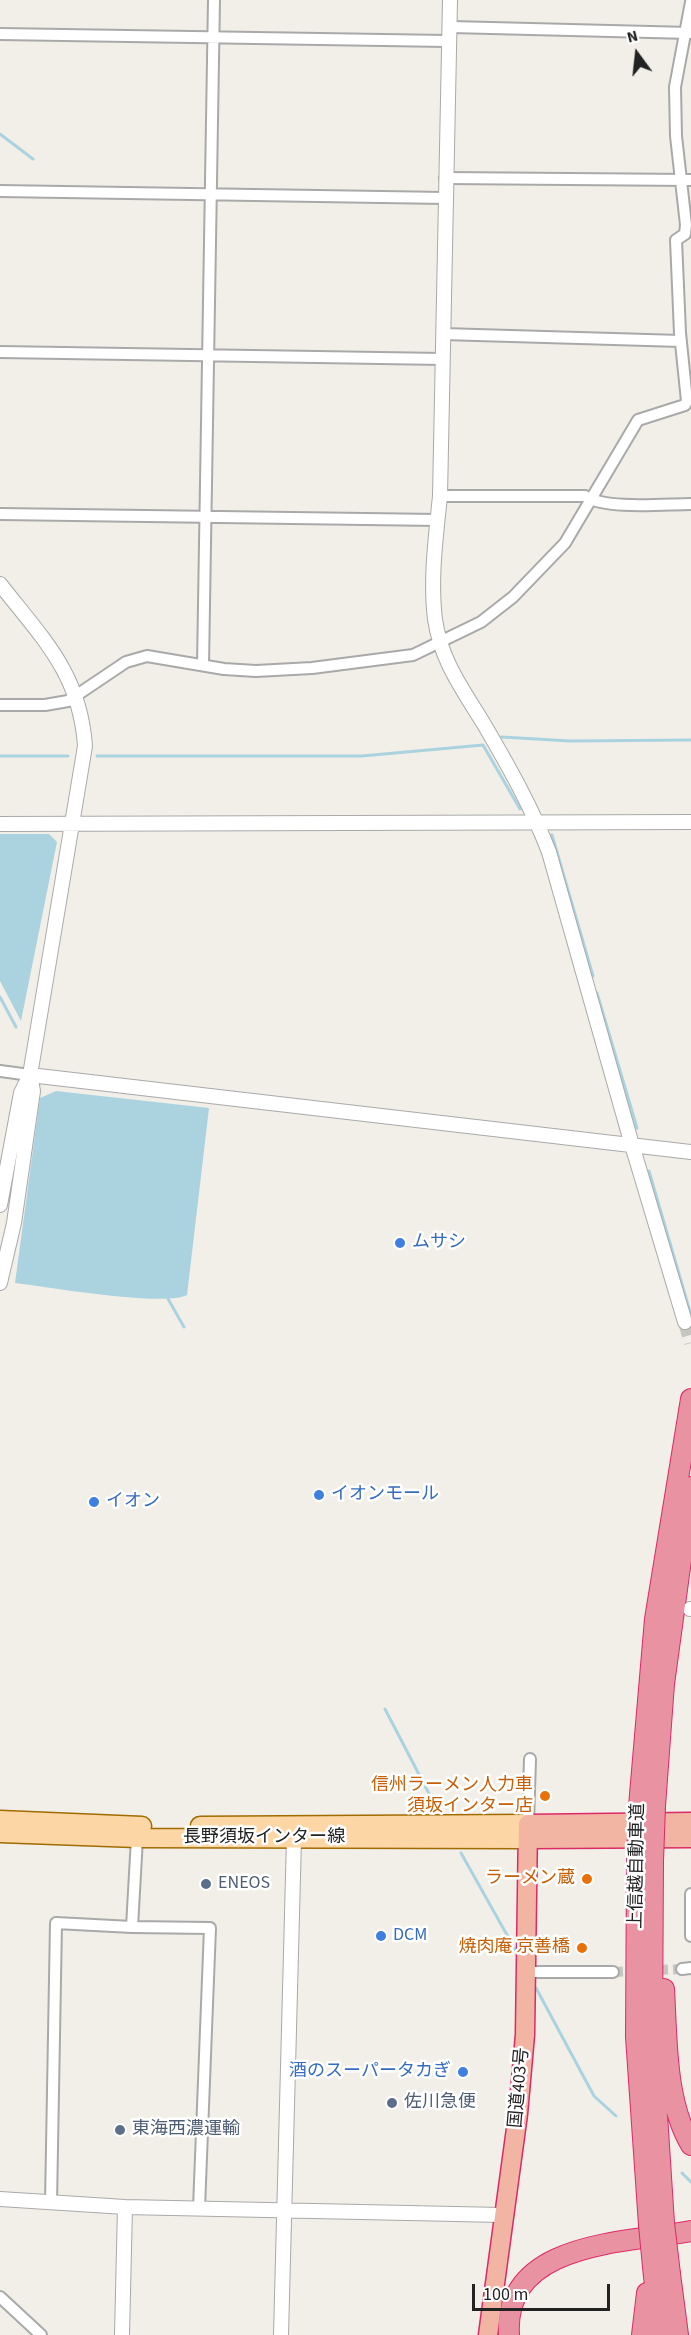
<!DOCTYPE html>
<meta charset="utf-8">
<style>
body{margin:0}
#map{position:relative;width:691px;height:2335px;overflow:hidden;background:#f2efe9;font-family:"Source Sans 3",sans-serif}
canvas{display:block}
.north{position:absolute;left:607px;top:24px;width:60px;height:60px;-webkit-text-stroke:4px #fff;paint-order:stroke;rotate:345deg;font-size:16px;font-weight:700;line-height:24px;text-align:center;color:#222}
.north::after{content:'';display:block;margin:auto;width:21px;height:27px;background:#222;clip-path:polygon(50% 0,100% 100%,50% 72%,0 100%)}
.scale{position:absolute;left:472px;top:2284px;width:138px;height:27px;box-sizing:border-box;border:3px solid #222;border-top:0;padding-left:8px;font-size:18px;line-height:21px;white-space:nowrap;color:#222;-webkit-text-stroke:4px #fff;paint-order:stroke}
</style>
<div id="map">
<canvas width="691" height="2335"></canvas>
<div class="north">N</div>
<div class="scale">100 m</div>
</div>
<script>
const context = document.querySelector('canvas').getContext('2d');
context.lineJoin = 'round';
function fillPath(path, color) { context.fillStyle = color; context.fill(path, 'evenodd'); }
function stroke(path, color, width, dash) { context.strokeStyle = color; context.lineWidth = width; context.lineCap = dash ? 'butt' : 'round'; context.setLineDash(dash || []); context.stroke(path); }
function write(font, color, halo, rows, align = 'center') {
  context.font = font + ' "Source Sans 3","Noto Sans JP",sans-serif'; context.lineWidth = 5; context.setLineDash([]); context.textBaseline = 'middle'; context.strokeStyle = halo; context.fillStyle = color; for (const [text, x, y, turn = 0] of rows) {
    context.save(); context.translate(x, y); context.rotate((+turn || 0) * Math.PI / 180); context.textAlign = isNaN(turn) ? turn : align; if (halo) context.strokeText(text, 0, 0); context.fillText(text, 0, 0); context.restore();
  }
}
fillPath(new Path2D(`
 M0 834H49L57 842 21 1021 0 981Z
 M56 1091 209 1108 187 1295C163 1307 48 1287 15 1283L40 1098Z`), '#aad3df');
stroke(new Path2D(`
 M0 134 33 159
 M502 737 570 741 691 740
 M0 756H68
 M97 756H362L483 745 520 809
 M552 835 593 976
 M597 993 637 1128
 M0 997 16 1027
 M649 1171 691 1315
 M167 1297 184 1327
 M385 1709 437 1809
 M461 1853 516 1951
 M536 1988 594 2096 616 2116
 M682 2173 691 2182`), '#aad3df', 3);
stroke(new Path2D(`
 M613 1972 682 1969`), '#c8c6c1', 10, [10, 5]);
stroke(new Path2D(`
 M685 1322 691 1343`), '#c8c6c1', 14, [14, 7]);
const minor = new Path2D(`
 M451 27 690 33
 M0 34 447 41
 M445 178 691 180
 M0 191 445 198
 M443 334 681 341
 M0 352 443 359
 M440 496H585C606 510 665 504 691 504
 M0 514 438 520
 M203 665 214 0
 M0 705H45L68 701 126 662 147 656 224 669 256 671 312 668 413 655 481 622 513 597 538 571 565 543 638 420 685 405 687 401 680 333 676 240 685 234 686 225 676 136 675 87 691 2
 M0 1071 30 1075
 M528 1824 530 1759
 M137 1838 132 1927 210 1928 199 2208
 M691 1894V1936
 M682 1969 691 1968
 M526 1972H613
 M51 2203 56 1923 132 1927
 M0 2297 41 2335`);
const tertiary = new Path2D(`
 M450 0 440 496C436 536 430 579 435 619 441 662 464 691 485 726 509 767 532 808 549 852L632 1145 685 1322
 M0 584C42 638 80 673 85 746L30 1075 691 1152
 M0 824 691 822
 M0 1205 21 1093 30 1075 33 1091 14 1223 0 1283
 M690 1609H691
 M0 2199 125 2207 502 2215
 M122 2335 125 2207
 M281 2335 294 1838`);
const primary = new Path2D(`
 M0 1820 142 1826
 M200 1826 528 1824
 M0 1833 137 1838 529 1839`);
const trunk = new Path2D(`
 M529 1839 691 1838
 M488 2335 518 2114 525 2035 528 1824 691 1822`);
const motorway = new Path2D(`
 M639 1806 655 1619 691 1399
 M655 1806 664 1684 691 1487
 M637 1860 636 2037 649 2225
 M653 1861 652 2038 664 2223
 M664 1989C667 2039 665 2101 691 2145
 M670 2274 678 2335
 M654 2277 662 2335
 M509 2335C503 2241 626 2243 691 2231
 M642 2335 647 2293`);
stroke(minor, '#a9a9a9', 14);
stroke(tertiary, '#a9a9a9', 16);
stroke(primary, '#a06b00', 21);
stroke(trunk, '#dc2a67', 21);
stroke(motorway, '#dc2a67', 22);
stroke(minor, '#fff', 10);
stroke(tertiary, '#fff', 14);
stroke(primary, '#fcd6a4', 18);
stroke(trunk, '#f2b4a3', 18);
stroke(motorway, '#e892a2', 20);
const motorwayBridge = new Path2D(`
 M637 1860 639 1806
 M653 1861 655 1806
 M664 2223 670 2274
 M649 2225 654 2277`);
stroke(motorwayBridge, '#dc2a67', 22, []);
stroke(motorwayBridge, '#e892a2', 20);
for (const [x, y, r, color] of [
 [400,1243,6,"#3f7fe0"],
 [319,1495,6,"#3f7fe0"],
 [94,1502,6,"#3f7fe0"],
 [545,1796,6,"#e8710a"],
 [587,1879,6,"#e8710a"],
 [206,1884,6,"#5c6f8a"],
 [381,1936,6,"#3f7fe0"],
 [582,1948,6,"#e8710a"],
 [463,2072,6,"#3f7fe0"],
 [392,2103,6,"#5c6f8a"],
 [120,2130,6,"#5c6f8a"]
]) { const dot = new Path2D(); dot.arc(x, y, r, 0, 2 * Math.PI); context.fillStyle = color; context.fill(dot); stroke(dot, '#fff', 2); }
write('18px', '#366cbe', '#fff', [
 ["ムサシ",412,1243],
 ["イオンモール",331,1495],
 ["イオン",106,1502],
 ["DCM",393,1936],
 ["酒のスーパータカぎ",451,2072,"right"]
], 'left');
write('18px', '#c56008', '#fff', [
 ["信州ラーメン人力車",533,1786],
 ["須坂インター店",533,1807],
 ["ラーメン蔵",575,1879],
 ["焼肉庵 京善橋",570,1948]
], 'right');
write('18px', '#222', '#fff', [
 ["長野須坂インター線",264,1838],
 ["上信越自動車道",638,1866,-89],
 ["国道403号",520,2088,-85]
]);
write('18px', '#4e5e75', '#fff', [
 ["ENEOS",218,1884],
 ["佐川急便",404,2103],
 ["東海西濃運輸",132,2130]
], 'left');
</script>
